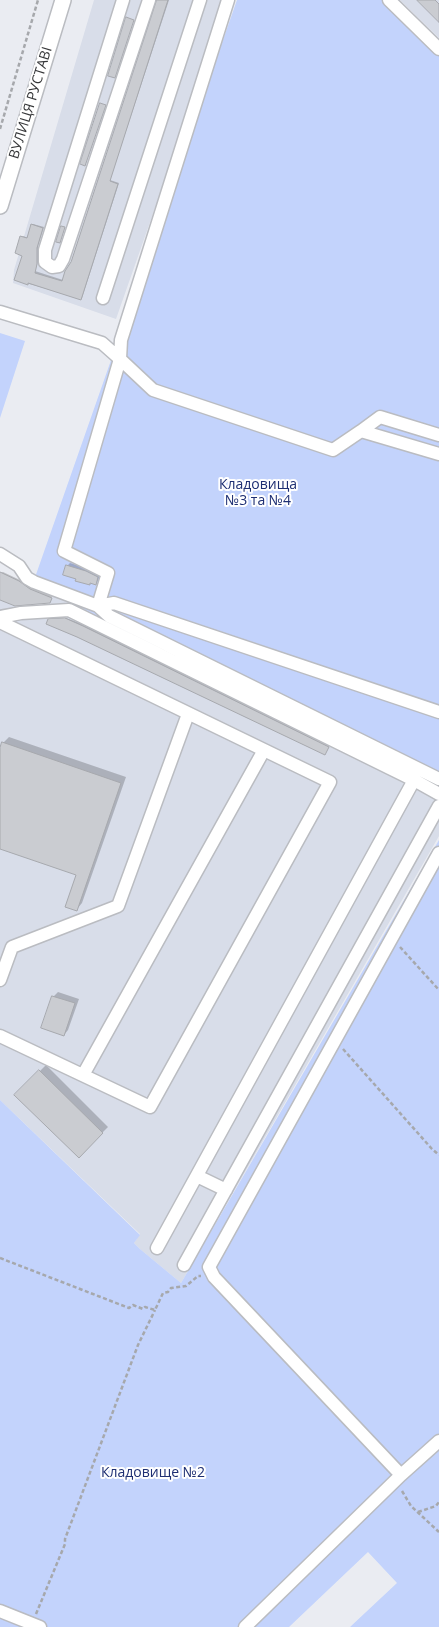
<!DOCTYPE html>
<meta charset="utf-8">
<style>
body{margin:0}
canvas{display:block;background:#eaecf2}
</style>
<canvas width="439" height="1627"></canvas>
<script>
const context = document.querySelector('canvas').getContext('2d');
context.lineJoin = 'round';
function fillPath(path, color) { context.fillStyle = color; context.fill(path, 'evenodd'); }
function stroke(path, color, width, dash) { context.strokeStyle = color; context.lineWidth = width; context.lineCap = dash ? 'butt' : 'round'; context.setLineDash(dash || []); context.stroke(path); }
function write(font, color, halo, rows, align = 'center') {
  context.font = font + ' "Open Sans",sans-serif'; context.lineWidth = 4; context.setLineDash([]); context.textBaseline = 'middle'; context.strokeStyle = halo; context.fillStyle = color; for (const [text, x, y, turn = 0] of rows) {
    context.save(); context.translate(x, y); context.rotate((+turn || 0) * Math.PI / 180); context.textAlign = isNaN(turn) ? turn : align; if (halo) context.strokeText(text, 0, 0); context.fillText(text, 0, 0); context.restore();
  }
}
fillPath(new Path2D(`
 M94 0H228L116 319 13 283 14 270Z
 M400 0H439V38Z
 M53 594 439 786V836L181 1283 140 1249 134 1243 140 1234 0 1100V600L27 611 48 606Z`), '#d8dde9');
fillPath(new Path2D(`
 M237 0H386L439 51V786L53 594 32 586Z
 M0 333 25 341 0 418Z
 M439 840V1627H350L397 1583 368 1552 289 1627H0V1100L140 1235 134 1243 140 1249 181 1283Z`), '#c3d3fc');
fillPath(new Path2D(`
 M158 0H169L110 180 119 183 82 298 81 299 16 280 24 255 22 237 23 236 28 238 33 224 44 227 38 246V262L35 271 63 280 72 262Z
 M70 563 90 569 100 574 98 581 96 583 91 582 89 584 78 578 67 566Z
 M3 572 20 580 31 588 52 596 51 600 0 598V573Z
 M66 618 85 625 329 746 326 752 49 620 50 619Z
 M9 737 126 777 82 903 77 909 78 874 0 848V752L3 743Z
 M58 992 79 999 68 1030 64 1035 53 997Z
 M46 1065 108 1127 79 1156 16 1095Z`), '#0003');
const building = new Path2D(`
 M157 0H168L110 181 118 184 81 300 28 283V285L14 280 22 256 15 253 20 236 27 238 31 224 43 228 37 248V264L35 273 62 281 65 271 71 262Z
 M417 0H435L439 4V22Z
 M126 17 134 20 115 78 108 76Z
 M100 103 106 105 85 166 80 164Z
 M61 226 65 227 60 243 56 242Z
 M66 565 86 571 98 577 96 585 90 583V585L75 581 76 579 63 575Z
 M0 572 19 581 30 589 52 598 50 603 15 606 0 600Z
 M65 618 83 626 329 747 325 755 77 637 46 624 48 619Z
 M2 742 121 783 77 911 65 907 76 875 0 849V748Z
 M52 996 75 1003 64 1036 41 1028Z
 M39 1070 103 1133 79 1158 14 1095Z`);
fillPath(building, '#caccd1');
stroke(building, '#a7a9ae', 1);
const minor = new Path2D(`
 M123 0 45 250V262L52 267 59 266 63 259 149 0
 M228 0 121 340 120 359 153 390 333 450 361 431 439 454
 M389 0 439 49
 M103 298 200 0
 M0 312 102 343 120 359 64 551 108 573 98 606 109 616 439 779
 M361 431 380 417 439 435
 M0 554 19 566 27 578 34 582 98 606 114 603 439 712
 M0 617 21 613 69 610 414 780 157 1248
 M0 622 330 782 150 1107 0 1036
 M414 780 439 794
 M0 980 12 947 118 906 188 714
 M83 1075 264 750
 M197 1176 226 1190
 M184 1265 439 806
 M401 1475 214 1277 209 1267 439 853
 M0 1611 40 1627
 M245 1627 401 1475 439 1441`);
const major = new Path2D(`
 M0 206 63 0`);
stroke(minor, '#babcc1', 15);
stroke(major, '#babcc1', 18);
stroke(new Path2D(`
 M0 129 38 0
 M400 947 439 990
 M343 1049 432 1149 439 1155
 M0 1258 129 1308 133 1305 143 1309 145 1307 155 1310 163 1293 168 1292 171 1288 186 1286 198 1276H201
 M402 1491 411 1506 439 1532
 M418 1512 436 1506 439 1502
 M36 1614 65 1544V1539L138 1345 155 1310`), '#a6a8ac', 2.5, [4, 2.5]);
stroke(minor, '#fff', 12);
stroke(major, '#fff', 15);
write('14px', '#363739', '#fff', [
 ["ВУЛИЦЯ РУСТАВІ",31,103,-73]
]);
write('14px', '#1e2f73', '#fff', [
 ["Кладовища",258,485],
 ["№3 та №4",258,501],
 ["Кладовище №2",153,1473]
]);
</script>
